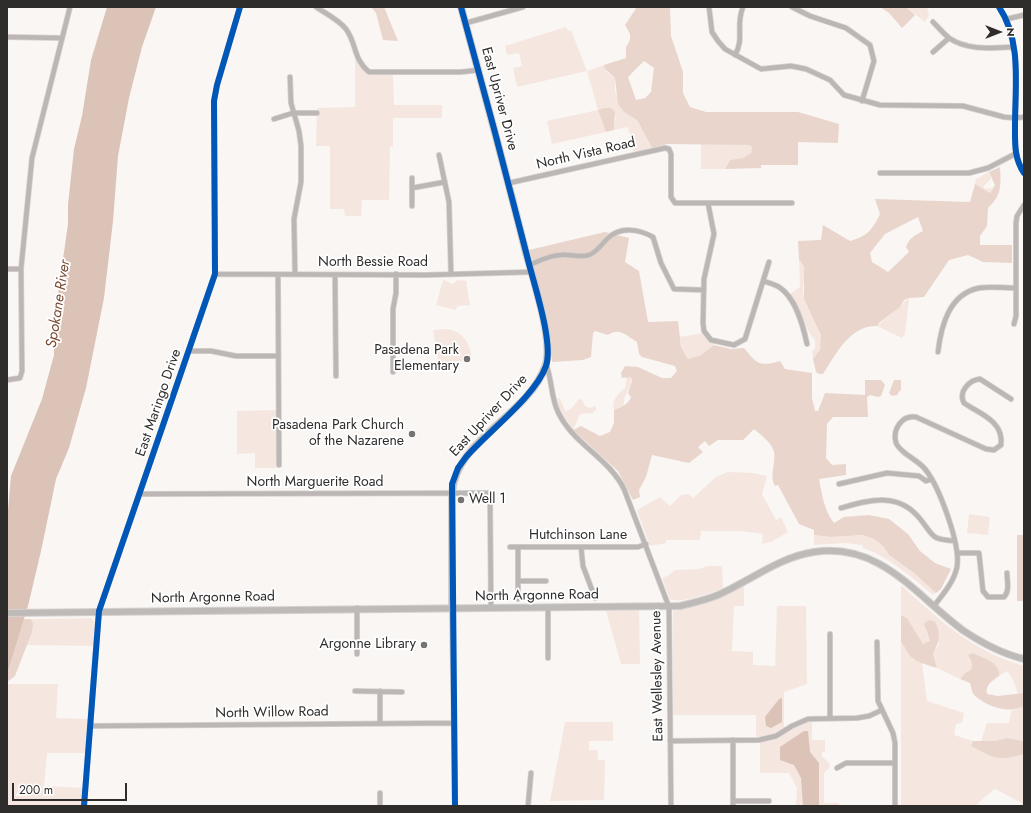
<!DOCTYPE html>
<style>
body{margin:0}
#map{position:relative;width:1031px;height:813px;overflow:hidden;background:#f9f6f4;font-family:Jost,sans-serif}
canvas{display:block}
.frame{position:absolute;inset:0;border:8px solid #2f2d2c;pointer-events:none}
.north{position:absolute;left:979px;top:12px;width:40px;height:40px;-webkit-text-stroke:3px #fff;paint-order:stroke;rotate:90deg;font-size:11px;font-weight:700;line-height:16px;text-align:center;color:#2f2d2c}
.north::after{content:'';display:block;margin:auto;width:14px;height:18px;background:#2f2d2c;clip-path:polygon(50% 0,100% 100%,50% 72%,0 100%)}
.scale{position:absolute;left:12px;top:783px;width:115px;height:18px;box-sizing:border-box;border:2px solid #2f2d2c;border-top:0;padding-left:5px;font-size:12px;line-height:14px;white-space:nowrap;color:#2f2d2c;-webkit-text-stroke:3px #fff;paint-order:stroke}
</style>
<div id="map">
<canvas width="1031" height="813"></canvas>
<div class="frame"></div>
<div class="north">N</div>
<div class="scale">200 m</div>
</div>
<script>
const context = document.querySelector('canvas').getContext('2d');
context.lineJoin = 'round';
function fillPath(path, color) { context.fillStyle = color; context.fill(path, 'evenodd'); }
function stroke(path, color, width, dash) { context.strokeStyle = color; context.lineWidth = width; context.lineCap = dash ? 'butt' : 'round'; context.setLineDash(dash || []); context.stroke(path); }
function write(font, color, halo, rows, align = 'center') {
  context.font = font + ' Jost,sans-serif'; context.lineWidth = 3.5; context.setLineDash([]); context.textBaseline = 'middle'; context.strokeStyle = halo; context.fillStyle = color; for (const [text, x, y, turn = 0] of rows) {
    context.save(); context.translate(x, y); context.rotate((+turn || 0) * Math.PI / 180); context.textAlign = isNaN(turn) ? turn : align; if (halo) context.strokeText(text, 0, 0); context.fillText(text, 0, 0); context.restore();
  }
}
fillPath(new Path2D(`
 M906 7H927L929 15 925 22Z
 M566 27 568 31 571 30 587 71 604 65 607 72 615 78V92L624 112 637 120 652 148 634 152 628 127 614 130 616 117 611 108 598 110 606 132 552 144 547 121 598 110 587 71 517 87 513 68 522 66 519 53 507 55 505 46Z
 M355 59C365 76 375 75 393 75L394 105H442V118H393V147H390L389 200H362L361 216H345L344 209H330V146H316L317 108 355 107Z
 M701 144 749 145 752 147 751 153 743 158 730 160 725 169H701Z
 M989 172 991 179 983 187 986 189 992 188 990 193 975 184 976 179Z
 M799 259C809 273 803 276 803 291 804 309 821 323 822 340 822 347 817 353 813 359L812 351 815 348V340C805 330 799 308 790 294L800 287Z
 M443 280 453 284 457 280 466 281 470 305 458 306 455 310 436 305Z
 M909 298 905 334 902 338 877 326Z
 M446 329C464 331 470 343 472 360L441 363 438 361 433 330Z
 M703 333 714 345 701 355 688 359 681 347 680 337Z
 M627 377H631C633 388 622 395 624 405L614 410C611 400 618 394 625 388Z
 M560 398 565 411 571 409 579 399 582 400 585 406 590 408 596 406V410L591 414 587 413 580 414 573 430 559 409 557 399Z
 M277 410 276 468H255V453L237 454V411Z
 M728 472 753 473 767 476 762 494 776 520 781 517 788 532 771 542 762 544 763 534 740 531H701L700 540H666V543L650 546 637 510 660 497 670 506 681 495 688 494 693 498 716 477Z
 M969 514 990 517 988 535 967 533Z
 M814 535 831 537 863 535 874 539 883 546 889 555 914 573 936 593 933 595C910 576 891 558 863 548L862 545 846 543 814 545Z
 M708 566H722L723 588C712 593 680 604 670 599L662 578 669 575 675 570 699 569Z
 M901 585C941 621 970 650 1024 666V693L1018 694 1013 680 1007 671 999 676V672L968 658 972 664 971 670 966 672 960 679 937 668 933 654 939 644 925 629 930 641 923 644 907 618 901 615Z
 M744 586V606H734L732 651 753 652V665L775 666 777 606H806L807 684 784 692V728L772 734 756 737V715H673V610C699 608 721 598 744 586Z
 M639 610 640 664H621L606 611Z
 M91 618 95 622V646L26 645C30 636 35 628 31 619Z
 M901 642 913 660 922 662 927 701 964 713 962 723 956 724 954 735 973 741 971 746C993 759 999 760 1024 754V806H1022L1020 802 995 789 979 802 977 806H901Z
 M7 684H58L56 718 89 719 86 753H47L44 786 84 788 82 806H7Z
 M1024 706V741L1007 738 995 741H981L987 723H1009L1011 711Z
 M812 721V740H825V752H822V756L830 764 829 768 824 773V803H839V806H796L797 788 789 773H760V742C782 739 792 726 812 721Z
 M565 722H613V741H589V750H597L598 760H605L604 800 550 801Z`), '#f5e7e0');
fillPath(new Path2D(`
 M371 7H384L398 41 383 40 376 13Z
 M637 7H670L671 36 683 72V93L690 107 706 112H798L839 124 838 143 798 142V165H761V168L725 169 730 160 743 158 751 153 752 147 749 145 667 144 652 148 637 120 624 112 618 104 615 78 605 69 604 65 626 58V47L630 40V34L625 25ZM644 61 654 68 651 92 645 98 636 100 628 77Z
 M880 7H906L915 15 902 28 889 13Z
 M604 108H611L615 112 614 130 606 132 598 110Z
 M1000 167C1001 185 1002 195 988 208L987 226 980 236V245H1012V263L983 262 968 255 949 260 924 297 909 298 904 300 900 307 880 322 877 326C850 325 836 354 823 374H819L816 372 813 359 820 349 821 335 804 299V267L799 259 798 241 821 240 823 225 850 241C868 236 872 230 880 214L875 199 970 202 975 184 990 193 995 185 989 172ZM918 217 923 231C915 235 909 238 906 247L909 252 888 272 872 262 870 253 885 234Z
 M605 232 629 238 625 262 639 271 648 322 678 321 681 347 688 359 701 355 714 345 731 349 744 348C757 364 759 367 780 361L785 369 812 373V398L815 411H818L825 393 865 395V380H881L885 385 881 396 878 397 870 395 867 397 868 417H833L827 424 826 458 832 465 846 464V475L819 479C822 495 824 510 834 523L844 517 869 515 889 519 908 534 920 551 935 563 951 569 941 589 936 593 914 573 889 555 883 546 874 539 863 535 831 537 814 535V530L799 524 778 485 775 486C768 473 779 459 772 447 768 440 760 434 754 429L743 440H718L709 446 705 441 698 447 703 452 689 463 652 455 646 477 639 490 640 497 633 500 618 471 573 430 581 426 600 436 610 432 614 423V410C621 407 629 404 631 397L628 393 632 381 631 377 622 378 621 373 625 366 638 367 662 378H671L677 371 675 366 642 357 639 354 637 342C626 335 619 327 608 335L595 331 593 333 591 357 583 360 552 362C549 322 540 289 529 250Z
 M894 380H901V389L897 395 892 396 889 393Z
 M1017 535H1024V601H1017Z
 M901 615 907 618 923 644 930 641 924 624 929 620 935 622C942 632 938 645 933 654L937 668C931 666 916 662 912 658 909 656 905 647 901 642Z
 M24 619H31L33 624 32 632 15 676 7 682V675Z
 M973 653C983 658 1001 663 999 676 992 681 985 685 987 694L998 696 1024 693V706C1009 714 987 707 974 695 972 692 971 687 970 683L960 679 966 672 971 670 972 664 968 655Z
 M1007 738 1024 741V754C998 761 994 759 971 746L973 741H995Z`), '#e9d5cb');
fillPath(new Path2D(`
 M107 7H156L142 47 129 98 118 156 113 221 104 298 86 388 69 448 56 479 41 551 28 606 7 675V522L11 476 42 399 54 355V322L68 224V205L74 149 82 116 91 60Z
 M782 698V722L771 728 766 726 765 717 779 699Z
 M804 731H808L810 752 819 763V806H803L801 778 794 765 780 760V747Z`), '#dcc3b7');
const minor = new Path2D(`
 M316 7C325 13 339 20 346 29 357 44 353 59 369 72H461L479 70
 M709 7 712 32 718 41 725 49 761 69 791 66 806 69 830 80 844 95 880 105 963 106 1004 117 1015 118 1024 117
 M792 7 810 16 846 28 870 45 874 61 862 101
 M999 7C1022 41 1015 86 1015 126 1015 143 1014 158 1024 173
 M1007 19 1024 15
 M933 22C938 27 943 33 949 38 968 51 993 48 1014 47
 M466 23 523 7
 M7 37 62 38
 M933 52 949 38
 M735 55C745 38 735 26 743 7
 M290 77 291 103 299 131 301 146V182L294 219 295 274
 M274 119 293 113H317
 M439 155 449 202 451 274
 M880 173H969L988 168 1015 154
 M412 178V206
 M509 183 665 148 669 149 671 154V197L675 203H792
 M412 188 445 182
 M708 203 714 234 704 279 703 323 704 331 711 340 734 345 745 339 769 262
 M529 265C539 261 550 255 561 255 571 254 580 258 589 255 597 252 601 245 607 239 620 226 639 229 653 237L661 263 674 289 704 290
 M7 269H21
 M215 274 426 275 531 272
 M278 275 279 465
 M335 275 336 376
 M763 281C769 283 774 284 779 287 796 298 803 325 807 344
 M1014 324 1016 316V223L1017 216 1024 205
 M190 351H211L236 356H278
 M938 352C941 326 949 294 979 288 990 286 1004 288 1016 288
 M546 364C552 379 551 398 558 412 573 444 609 458 624 489L669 607 671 806
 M393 372V309L396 293V274
 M7 380 20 378 22 371 21 269 32 158 70 7
 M839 484 887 473 919 476 926 481 932 479
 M139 494 490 493 491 608
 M841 508C870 500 899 491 921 520 935 538 931 539 955 541
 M510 547H638L646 544
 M581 547 583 566 595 598
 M518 548V599
 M958 553H979L983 591 988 597H1004C1010 591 1007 581 1007 573
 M518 581H546
 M934 606C943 594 954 582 957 567 961 545 939 486 925 469 918 460 900 453 896 443 892 429 902 415 916 417L986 449 994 450 1001 445C1004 421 980 414 964 403 958 392 969 380 980 379L1011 399
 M548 607V658
 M357 608V654
 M452 608 455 806
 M877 642 878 701 893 733 895 743V806
 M355 691 402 692
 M380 691V723
 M830 718V634
 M90 726 454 723
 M733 740V806
 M670 741 759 740 776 736 792 726 808 719 857 718 869 716 882 710
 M837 768 846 763H895
 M380 793V806
 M733 801H769
 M84 806 99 611 215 274 214 101 217 85 240 7
 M528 806 531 773`);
const major = new Path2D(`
 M452 608V493C456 439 527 416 545 367 555 343 532 276 525 249 505 168 483 88 461 7
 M7 613 680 606C693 603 706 600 718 595 750 581 779 557 814 552 881 542 916 596 964 631 982 643 1003 654 1024 659`);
stroke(minor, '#d4d2d1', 6);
stroke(major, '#d4d2d1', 8);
stroke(minor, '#bcb7b4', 4.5);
stroke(major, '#bebab7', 6);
stroke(new Path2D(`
 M999 7C1022 41 1015 86 1015 126 1015 143 1014 158 1024 173
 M84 806 99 611 215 274 214 101 217 85 240 7
 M455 806 452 484 458 468 466 457C488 432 536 395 546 366 554 342 533 282 527 256 506 173 484 90 461 7`), '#0057b8', 6);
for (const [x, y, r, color] of [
 [467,359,4,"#767372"],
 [412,434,4,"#767372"],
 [461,500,4,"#767372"],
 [424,645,4,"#767372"]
]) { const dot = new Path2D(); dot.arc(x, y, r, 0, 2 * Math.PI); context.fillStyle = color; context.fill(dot); stroke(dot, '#fff', 1.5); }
write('14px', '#2f2d2c', '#fff', [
 ["East Upriver Drive",499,99,75],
 ["North Vista Road",586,154,-13],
 ["North Bessie Road",373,263],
 ["East Maringo Drive",159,403,-71],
 ["East Upriver Drive",489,416,-47],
 ["North Marguerite Road",315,483],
 ["Hutchinson Lane",578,536],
 ["North Argonne Road",537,596,-1],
 ["North Argonne Road",213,598,-1],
 ["East Wellesley Avenue",658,676,-91],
 ["North Willow Road",272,713,-1]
]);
write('14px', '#2f2d2c', '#fff', [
 ["Pasadena Park",459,351],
 ["Elementary",459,367],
 ["Pasadena Park Church",404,426],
 ["of the Nazarene",404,442],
 ["Well 1",469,500,"left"],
 ["Argonne Library",416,645]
], 'right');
write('italic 15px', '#794831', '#fff', [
 ["Spokane River",59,304,-81]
]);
</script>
